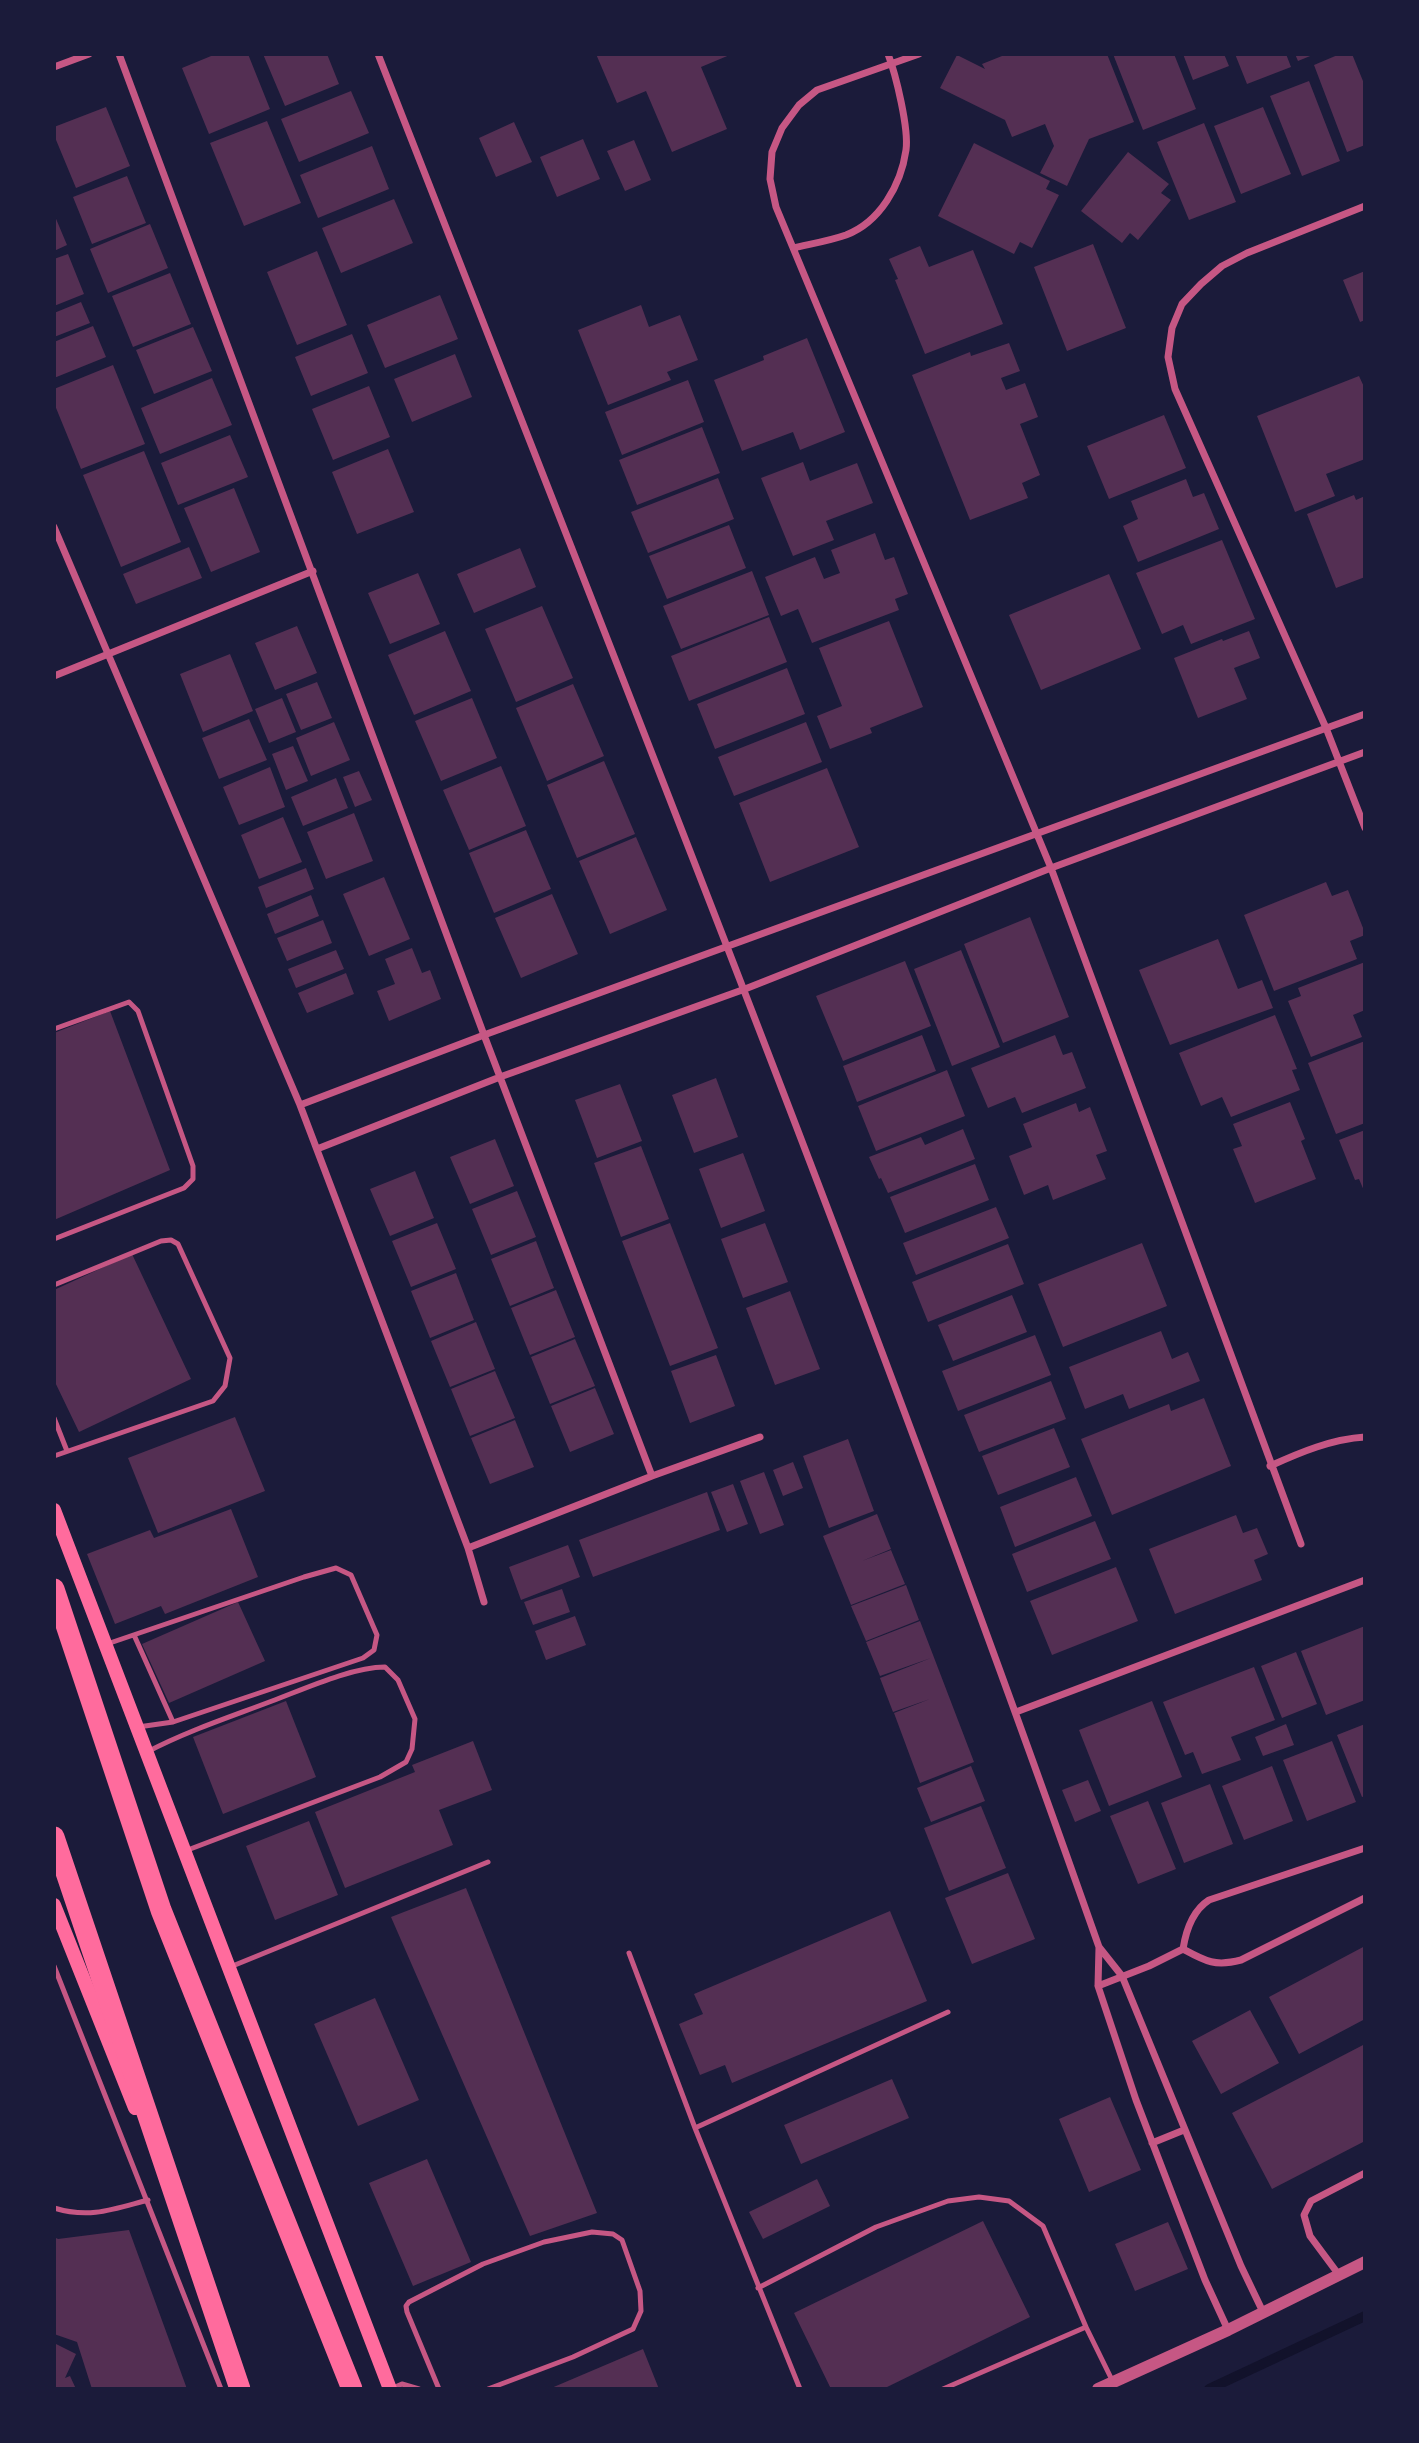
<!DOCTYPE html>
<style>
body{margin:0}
#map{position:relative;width:1419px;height:2443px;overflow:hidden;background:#1b1b3a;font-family:"Alegreya Sans",sans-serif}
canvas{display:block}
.frame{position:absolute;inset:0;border:56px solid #1b1b3a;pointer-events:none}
</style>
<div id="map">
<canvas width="1419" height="2443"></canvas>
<div class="frame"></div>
</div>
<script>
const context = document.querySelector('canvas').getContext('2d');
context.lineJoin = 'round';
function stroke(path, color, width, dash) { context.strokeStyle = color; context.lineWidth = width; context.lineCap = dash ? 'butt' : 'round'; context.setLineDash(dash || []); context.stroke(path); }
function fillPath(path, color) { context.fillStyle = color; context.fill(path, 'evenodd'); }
stroke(new Path2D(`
 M1209 2389 1365 2316`), '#12122b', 10);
fillPath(new Path2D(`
 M216 54H248L270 109 209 134 182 68Z
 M263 54H327L339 84 285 106Z
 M596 54H732L701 67 727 129 672 152 646 91 617 103Z
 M1007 54H1107L1134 122 1089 139 1067 186 1040 173 1054 146 1045 124 1012 137 1005 120 940 88 957 55 985 69 982 64Z
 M1113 54H1174L1196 109 1143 130Z
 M1183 54H1224L1229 66 1193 80Z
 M1235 54H1286L1291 67 1247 84Z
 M1295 54H1315L1298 61Z
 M1340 54H1352L1365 86V145L1347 152 1314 65Z
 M1309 81 1340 161 1302 176 1270 96Z
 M351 91 369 133 299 162 281 119Z
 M106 107 130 166 76 188 54 135V127Z
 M1263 107 1291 174 1241 194 1214 126Z
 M267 121 301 203 244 226 210 143Z
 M514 122 532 162 496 177 479 138Z
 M1204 123 1236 202 1189 220 1157 142Z
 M583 139 600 179 557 197 540 157Z
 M634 140 651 180 625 191 607 151Z
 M974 143 1050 181 1046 189 1059 195 1032 248 1020 242 1014 254 938 216Z
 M372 146 389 189 318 218 300 175Z
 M1128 152 1169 184 1161 193 1171 200 1138 240 1130 233 1122 243 1081 211Z
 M127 176 146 223 92 244 73 197Z
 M394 199 413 243 341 273 322 228Z
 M54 214 67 245 54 251Z
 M150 224 168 268 108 293 90 249Z
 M1093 244 1126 328 1067 351 1034 267Z
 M920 246 929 267 973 250 1003 324 925 354 895 280 898 279 889 259Z
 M317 251 347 325 297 345 267 272Z
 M68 254 84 294 54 306V259Z
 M1365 271V320L1360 322 1343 280Z
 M170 273 191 324 133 347 112 296Z
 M440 295 458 339 385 368 367 325Z
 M81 302 90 323 54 337V313Z
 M641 305 649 327 680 315 698 360 667 372 671 380 608 405 578 330Z
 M93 326 106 357 54 378V342Z
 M193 327 212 371 154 394 136 350Z
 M352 334 368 373 311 396 295 357Z
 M807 338 845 432 800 450 793 432 742 451 714 380 764 360 763 356Z
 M1009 343 1020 371 1001 378 1006 390 1025 383 1038 417 1020 424 1040 475 1022 483 1028 498 970 520 912 375 970 352 971 356Z
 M455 354 472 397 412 422 394 379Z
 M113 365 145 444 81 469 54 403V389Z
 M1359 376 1365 389V459L1326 474 1335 496 1295 512 1257 416Z
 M212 378 232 425 160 454 141 408Z
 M688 380 704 422 622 455 605 412Z
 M369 386 390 437 333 460 312 409Z
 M1164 415 1186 468 1109 499 1087 446Z
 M702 427 720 473 637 505 619 460Z
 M230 435 248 477 178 505 161 463Z
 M388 449 414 512 357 534 332 472Z
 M144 451 181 542 121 567 83 475Z
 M803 462 810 481 857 463 873 503 826 521 834 540 793 556 761 478Z
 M718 478 734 519 648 553 631 512Z
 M1186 479 1193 497 1204 493 1219 529 1138 562 1123 526 1138 519 1131 501Z
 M234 488 260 552 211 572 184 508Z
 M1354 495 1356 500 1365 496V577L1336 588 1307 514Z
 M729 525 746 568 667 599 649 556Z
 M875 533 885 560 894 557 908 594 895 599 899 610 812 643 798 609 781 616 765 577 815 557 824 579 840 573 831 550Z
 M1222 540 1255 619 1191 644 1183 625 1162 634 1136 573Z
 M189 547 202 578 136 604 123 574Z
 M520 548 536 587 474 613 457 574Z
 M752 571 769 615 681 649 663 606Z
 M418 573 440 624 390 644 368 593Z
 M1109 574 1141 649 1041 690 1009 615Z
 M542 606 573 678 516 702 485 629Z
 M769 617 787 662 689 701 671 656Z
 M889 621 923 707 870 728 872 733 830 749 817 716 842 706 819 648Z
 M297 626 317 673 275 690 255 643Z
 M445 631 471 691 414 715 388 655Z
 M1249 631 1260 658 1234 668 1247 699 1198 718 1174 658 1222 639 1223 641Z
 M230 654 253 711 203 732 180 674Z
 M787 668 805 714 715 749 697 704Z
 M317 682 332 718 301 730 286 694Z
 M573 684 604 756 547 781 516 708Z
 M282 698 296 732 269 743 255 709Z
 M472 698 497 758 441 781 415 721Z
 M249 719 267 760 219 779 202 738Z
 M334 722 350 760 311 776 296 738Z
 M806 722 822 762 734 796 718 757Z
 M293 746 308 781 286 790 272 754Z
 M604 761 635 834 577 858 547 785Z
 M501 766 526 826 469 850 443 790Z
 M270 767 285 807 239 825 223 787Z
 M827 768 859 847 770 882 739 803Z
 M359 771 372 800 355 807 343 777Z
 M336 778 348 808 303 826 291 797Z
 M354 813 373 861 326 879 307 832Z
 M283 817 302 862 259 879 241 835Z
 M526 830 551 889 494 913 469 853Z
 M636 837 667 910 610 934 579 861Z
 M306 868 314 889 266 908 258 887Z
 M384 877 410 939 369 956 343 894Z
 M1326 882 1332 896 1348 890 1365 933V935L1350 941 1357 959 1274 991 1244 915Z
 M552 894 578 954 521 978 495 918Z
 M311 895 319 916 275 934 267 914Z
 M1030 917 1069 1017 1003 1043 964 944Z
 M323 920 332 943 287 961 277 938Z
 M1218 939 1238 989 1262 980 1273 1008 1170 1045 1139 970Z
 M412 948 422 973 430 970 441 999 389 1021 377 991 395 984 385 959Z
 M336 950 344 969 296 988 288 969Z
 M961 950 1000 1047 952 1066 914 969Z
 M905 961 931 1026 843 1061 816 996Z
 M1365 962V1010L1353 1015 1362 1037 1311 1057 1288 1001 1301 996 1298 988Z
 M346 973 354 994 307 1013 298 993Z
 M110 1011 170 1170 54 1220V1033Z
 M1275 1015 1297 1069 1292 1070 1300 1090 1231 1117 1222 1097 1201 1106 1179 1053Z
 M922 1035 936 1071 857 1102 843 1066Z
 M1055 1035 1063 1055 1072 1052 1086 1088 1022 1113 1015 1097 988 1108 971 1068Z
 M1365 1041V1123L1336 1134 1308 1063Z
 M947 1070 965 1116 876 1151 858 1106Z
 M716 1078 738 1137 694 1153 672 1095Z
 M620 1084 642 1141 597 1158 575 1100Z
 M1290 1102 1305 1139 1301 1141 1316 1179 1255 1203 1233 1149 1242 1146 1233 1124Z
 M1076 1103 1079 1112 1090 1107 1107 1151 1096 1155 1106 1179 1053 1200 1048 1185 1024 1195 1009 1156 1032 1147 1023 1124Z
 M963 1129 975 1159 888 1193 881 1178 879 1179 869 1157 921 1137 925 1145Z
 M1365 1130V1193L1359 1179 1355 1180 1339 1140Z
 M495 1139 514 1186 470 1204 450 1157Z
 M641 1146 669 1219 621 1237 594 1163Z
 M743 1153 765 1211 721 1228 699 1169Z
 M975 1164 989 1200 905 1233 890 1197Z
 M415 1171 434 1218 390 1236 370 1189Z
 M517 1191 536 1237 491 1255 472 1209Z
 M996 1207 1009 1238 916 1275 903 1243Z
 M437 1223 456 1269 411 1287 392 1241Z
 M670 1223 718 1348 670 1366 622 1241Z
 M765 1223 788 1282 743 1298 721 1239Z
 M536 1241 554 1288 510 1306 491 1259Z
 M1142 1243 1167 1306 1063 1347 1038 1284Z
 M1008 1244 1024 1284 928 1322 912 1282Z
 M132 1254 191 1379 79 1432 54 1380V1290Z
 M456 1273 474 1320 430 1338 411 1291Z
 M556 1290 575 1337 530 1355 511 1308Z
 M790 1291 820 1369 775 1385 746 1308Z
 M1012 1295 1027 1332 953 1361 938 1325Z
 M476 1322 495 1369 450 1387 431 1341Z
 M1161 1331 1172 1359 1188 1352 1200 1381 1129 1409 1123 1394 1085 1409 1069 1367Z
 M1035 1335 1051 1375 958 1411 942 1371Z
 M575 1339 595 1386 550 1404 531 1357Z
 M716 1355 735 1406 690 1423 671 1371Z
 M495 1371 515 1418 470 1436 451 1389Z
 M1051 1381 1066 1419 979 1452 964 1415Z
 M595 1388 614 1434 570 1452 551 1406Z
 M1204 1398 1231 1466 1112 1515 1081 1439 1169 1404 1171 1411Z
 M235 1417 265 1491 158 1533 128 1458Z
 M515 1420 534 1467 490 1484 471 1438Z
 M1054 1428 1070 1467 998 1495 982 1456Z
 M848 1439 874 1511 829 1528 803 1456Z
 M793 1462 803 1488 783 1496 773 1470Z
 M764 1472 784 1525 760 1534 740 1481Z
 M1076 1477 1092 1516 1015 1547 1000 1507Z
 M733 1484 748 1524 727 1532 711 1492Z
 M707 1492 720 1530 593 1577 579 1540Z
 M231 1509 258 1577 165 1614 161 1606 115 1624 87 1554 150 1530 154 1538Z
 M877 1514 891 1549 862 1561 891 1550 905 1584 851 1605 823 1536Z
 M1236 1515 1243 1533 1257 1528 1268 1554 1254 1560 1262 1580 1175 1614 1149 1549Z
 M1095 1521 1111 1559 1027 1592 1012 1554Z
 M568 1545 580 1577 521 1600 509 1567Z
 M1116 1567 1138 1621 1052 1655 1030 1601Z
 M906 1585 919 1620 866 1641 851 1606Z
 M562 1589 570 1612 533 1625 524 1602Z
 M238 1602 265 1661 169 1703 142 1644Z
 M575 1616 586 1645 546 1660 535 1631Z
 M920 1621 974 1762 920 1783 894 1713 930 1699 893 1712 880 1678 931 1658 880 1676 866 1642Z
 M1365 1626V1700L1326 1715 1301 1651Z
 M1296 1652 1317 1704 1282 1718 1261 1666Z
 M1254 1667 1275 1720 1231 1737 1241 1760 1202 1774 1193 1752 1185 1755 1163 1702Z
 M286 1701 316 1777 223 1814 193 1737Z
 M1152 1701 1182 1777 1109 1806 1079 1730Z
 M1286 1724 1294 1745 1263 1756 1255 1737Z
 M1365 1724V1796L1362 1797 1337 1735Z
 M473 1741 492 1790 439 1810 453 1845 345 1888 315 1812 415 1772 412 1765Z
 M1332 1741 1356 1802 1307 1821 1283 1760Z
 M971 1766 985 1801 931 1822 917 1788Z
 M1272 1766 1293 1821 1244 1840 1222 1786Z
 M1088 1780 1101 1811 1075 1822 1062 1790Z
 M1210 1784 1233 1844 1184 1863 1161 1803Z
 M1148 1801 1176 1869 1138 1884 1110 1816Z
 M981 1806 1006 1868 949 1891 924 1828Z
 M309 1821 338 1895 275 1920 246 1846Z
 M1008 1873 1035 1939 972 1964 945 1898Z
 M466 1888 597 2213 530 2236 391 1917Z
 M890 1911 927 2001 732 2083 725 2065 700 2075 679 2024 703 2014 694 1994Z
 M1365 1946V2019L1299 2054 1269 1997Z
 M375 1998 419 2100 358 2126 314 2024Z
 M1250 2010 1279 2063 1221 2094 1192 2041Z
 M1365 2044V2141L1272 2189 1232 2113Z
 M892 2079 909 2118 801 2164 784 2125Z
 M1110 2097 1141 2170 1089 2192 1059 2119Z
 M427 2159 471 2262 413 2286 369 2183Z
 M817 2179 830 2206 763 2239 749 2212Z
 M983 2221 1030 2317 883 2389H831L794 2313Z
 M1168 2222 1188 2269 1135 2291 1115 2244Z
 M129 2230 187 2389H92L77 2342 54 2334V2237L58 2239Z
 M54 2343 76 2354 65 2378 70 2376 76 2389H54Z
 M643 2349 659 2389H549Z`), '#542f53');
stroke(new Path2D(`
 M54 1029 129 1002 138 1011 193 1166V1179L184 1188 54 1239
 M54 1285 161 1241 171 1240 178 1244 230 1358 225 1386 213 1401 54 1456
 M54 1418 67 1451
 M134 1635 173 1722
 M107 1644 304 1577 336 1568 351 1575 377 1635 374 1650 363 1658 173 1722 138 1727
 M147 1752C187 1731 230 1717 272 1701 304 1689 352 1667 385 1667L398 1680 415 1719 412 1749 406 1762 380 1777 185 1851
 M629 1953 695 2128 800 2389
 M54 1966 221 2389
 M230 1967 488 1862
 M695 2128 948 2012
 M54 2208C90 2219 114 2209 148 2200
 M758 2288 876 2227 948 2201 979 2197 1009 2201 1043 2226 1086 2327
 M393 2388 402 2384 419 2389
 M439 2389 407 2312 406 2306 409 2302 483 2264 544 2242 592 2232 613 2234 622 2240 640 2291 641 2311 633 2329 573 2357 488 2389
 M943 2389 1086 2327 1113 2382`), '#c65784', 5);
stroke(new Path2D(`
 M119 54 484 1035 652 1476
 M378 54C624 683 875 1310 1099 1947L1122 1976 1241 2266 1263 2312
 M919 54 817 90 799 105 782 128 772 152 770 179 776 207 1051 868 1301 1544
 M54 67 89 54
 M1365 206 1247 253 1222 266 1201 284 1182 304 1172 328 1168 357 1175 389 1326 728 1365 828
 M793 248C810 244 829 241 846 235 880 222 901 185 906 150 909 129 896 75 888 54
 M54 527 300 1105 468 1548 484 1602
 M54 676 313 571
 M300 1105 484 1035 1365 714
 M317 1149 500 1077 745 989 1051 868 1365 752
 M1270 1466C1301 1452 1332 1439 1365 1437
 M468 1548 652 1476 760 1437
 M1016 1712 1365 1580
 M1099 1947 1098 1986 1136 2100 1205 2280 1228 2330
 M1183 1949C1186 1930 1192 1911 1209 1900L1365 1848
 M1183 1949C1205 1961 1215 1967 1241 1960L1365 1898
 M1098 1986 1149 1966 1183 1949
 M1152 2143 1184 2130
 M1339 2275 1310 2236 1304 2215 1311 2201 1365 2173`), '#c65784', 7);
stroke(new Path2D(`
 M1098 2389 1228 2330 1365 2262`), '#c65784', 12);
stroke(new Path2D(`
 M54 1510 390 2389
 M54 1905 135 2108`), '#ff6b9d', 14);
stroke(new Path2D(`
 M54 1589 161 1910 352 2389
 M54 1837 240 2389`), '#ff6b9d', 21);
</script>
